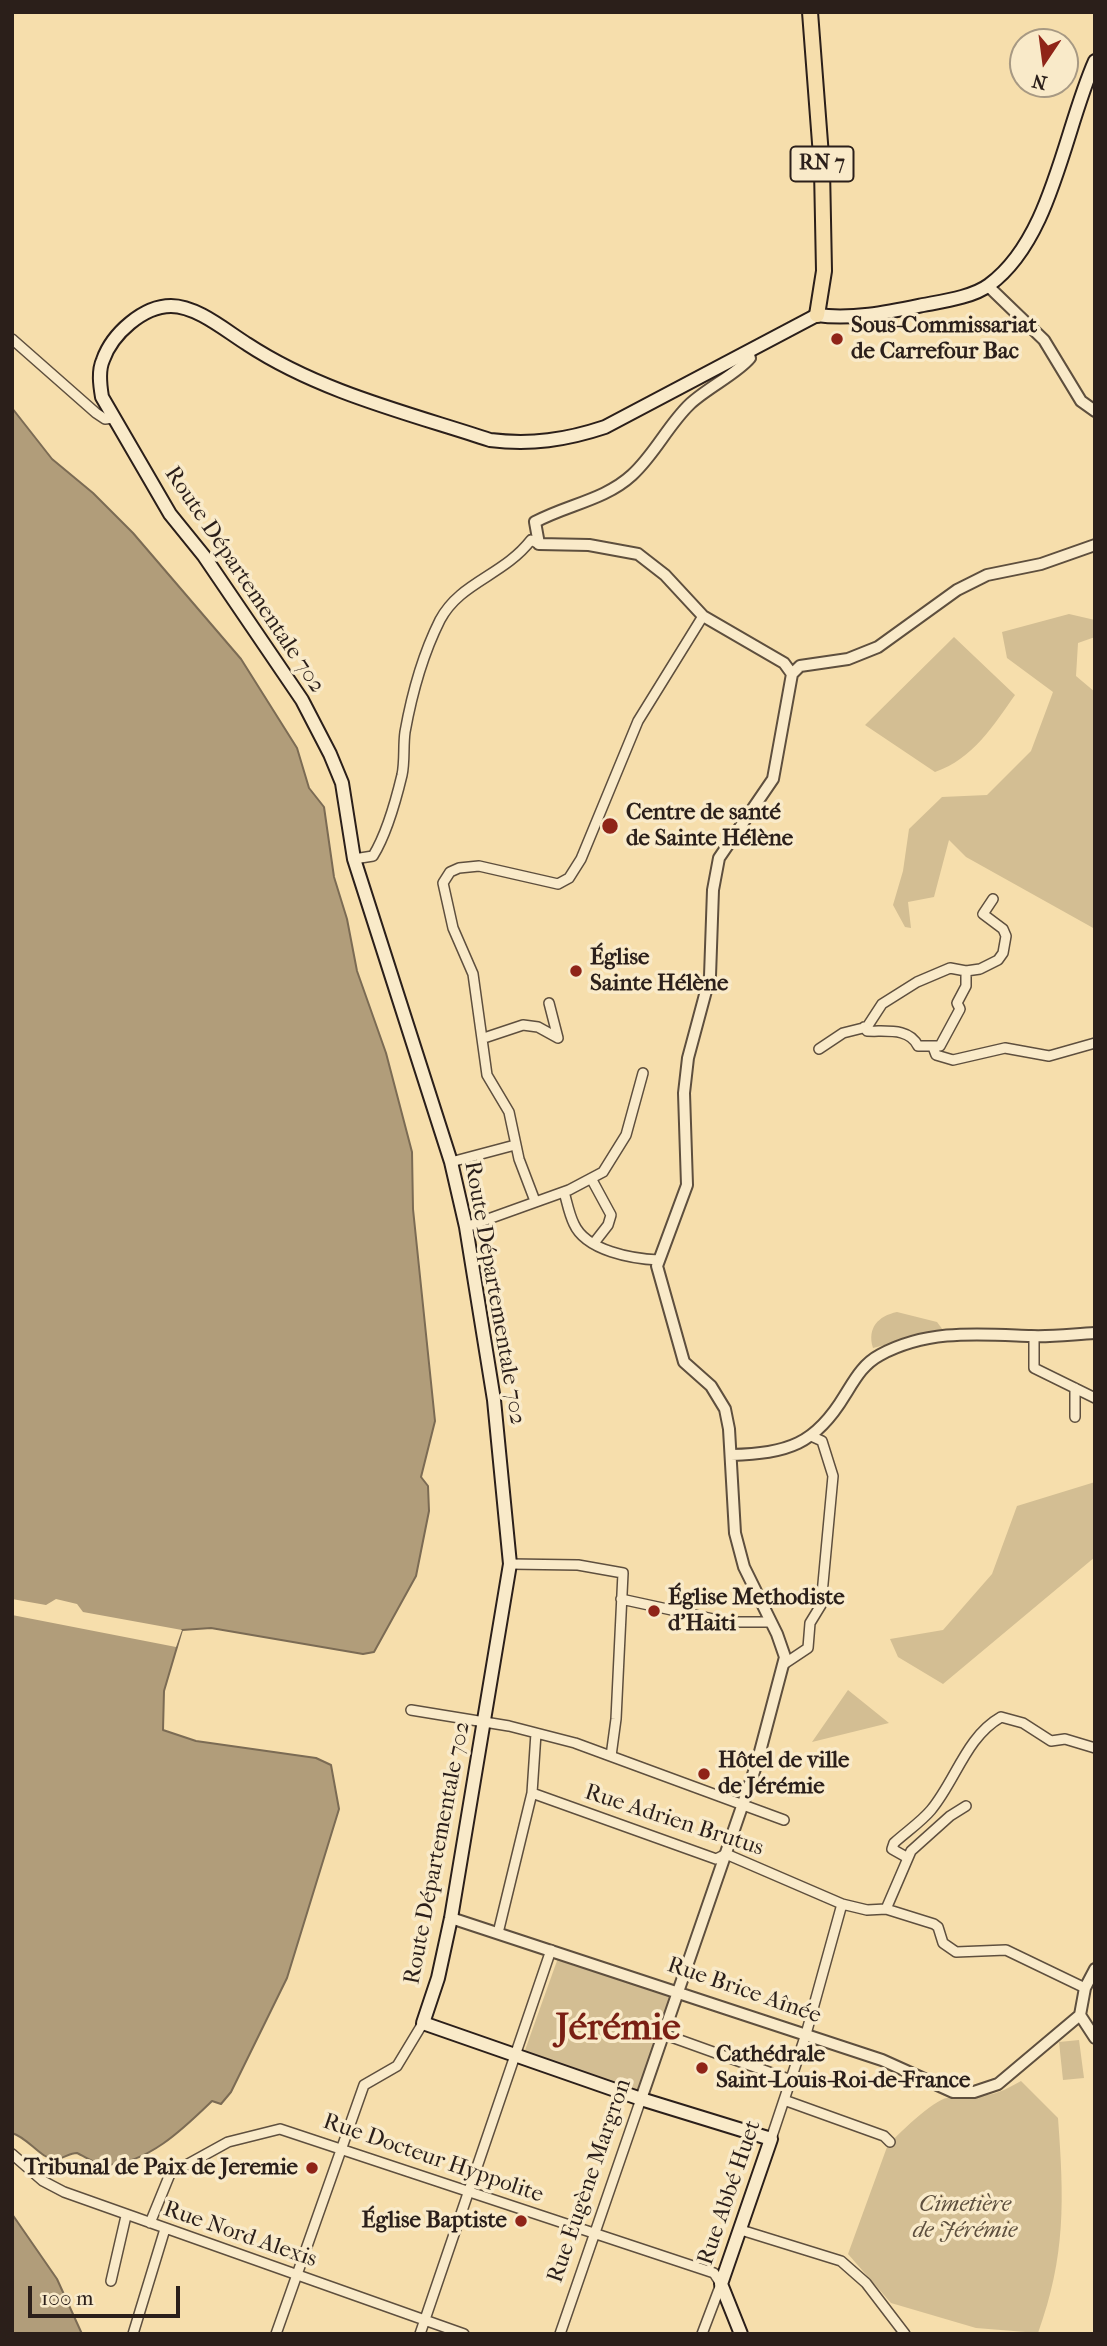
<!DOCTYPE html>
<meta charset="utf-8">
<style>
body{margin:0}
#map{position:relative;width:1107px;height:2346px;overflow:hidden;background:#f6deac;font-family:"IM FELL French Canon",serif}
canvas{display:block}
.frame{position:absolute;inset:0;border:14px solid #2b1f1a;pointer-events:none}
.north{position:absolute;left:1009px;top:28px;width:70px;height:70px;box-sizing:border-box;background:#f9eac9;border:2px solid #a79983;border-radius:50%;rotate:193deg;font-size:19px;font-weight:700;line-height:28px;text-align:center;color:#2b1f1a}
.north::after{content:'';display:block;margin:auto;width:24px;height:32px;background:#8f2418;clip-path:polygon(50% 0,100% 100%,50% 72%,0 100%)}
.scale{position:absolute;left:28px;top:2286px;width:152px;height:32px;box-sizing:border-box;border:4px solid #2b1f1a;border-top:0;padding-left:9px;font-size:21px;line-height:24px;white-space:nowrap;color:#2b1f1a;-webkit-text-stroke:5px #f9eac9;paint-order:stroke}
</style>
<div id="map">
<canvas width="1107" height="2346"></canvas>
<div class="frame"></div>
<div class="north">N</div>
<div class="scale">100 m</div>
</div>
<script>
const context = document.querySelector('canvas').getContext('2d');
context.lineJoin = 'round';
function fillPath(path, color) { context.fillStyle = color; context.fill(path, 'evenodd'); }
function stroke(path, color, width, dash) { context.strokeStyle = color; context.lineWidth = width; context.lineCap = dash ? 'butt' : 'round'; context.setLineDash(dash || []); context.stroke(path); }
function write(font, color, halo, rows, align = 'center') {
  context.font = font + ' "IM FELL French Canon",serif'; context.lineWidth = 7; context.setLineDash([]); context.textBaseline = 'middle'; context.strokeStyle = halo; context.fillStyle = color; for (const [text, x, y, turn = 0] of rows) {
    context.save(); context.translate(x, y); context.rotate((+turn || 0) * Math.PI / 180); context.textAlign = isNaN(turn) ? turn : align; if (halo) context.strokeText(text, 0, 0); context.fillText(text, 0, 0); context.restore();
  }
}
fillPath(new Path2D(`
 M1069 614 1095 620V637L1078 643 1076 676 1095 692V929L966 857 949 840 934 897 908 902 911 928 905 927 893 905 903 871 909 829 942 797 987 795 1031 751 1053 692 1007 658 1002 632Z
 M954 637 1015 695C993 726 973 759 935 772L865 725Z
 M897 1312 937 1322 943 1330 873 1348C867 1328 878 1316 897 1312Z
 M1095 1482V1557L943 1684 898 1657 890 1639 943 1630 992 1574 1017 1506Z
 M848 1690 889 1723 812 1742Z
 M558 1958 671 1994 637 2093 524 2053Z
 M1079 2040 1084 2078 1063 2080 1059 2042Z
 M1021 2081 1058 2118C1064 2199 1066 2256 1038 2333L976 2328 891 2303 848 2254 887 2147C895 2136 935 2099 947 2098 983 2093 985 2102 1021 2081Z`), '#d3be93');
const water = new Path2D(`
 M12 408 52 459 93 493 133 533 241 659 297 748 309 788 324 807 334 877 347 919 357 971 386 1053 412 1152 413 1209 435 1421 421 1477 428 1486 429 1511 416 1576 374 1652 363 1654 211 1628 182 1630 164 1691 163 1730 196 1741 316 1758 331 1765 339 1809 287 1978 231 2092 221 2104 212 2101C184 2128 149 2163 107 2165 98 2166 86 2157 77 2153 69 2153 63 2159 56 2159 41 2160 29 2138 12 2133Z
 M12 2214 57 2279 82 2334H12Z`);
fillPath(water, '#b19d7a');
stroke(water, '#7b6b54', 2);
fillPath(new Path2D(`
 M12 1599 46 1605 56 1599 77 1604 83 1612 182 1630 176 1647 12 1615Z`), '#f6deac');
const minor = new Path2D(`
 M12 339 96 413 105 419 115 418
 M354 859 373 856C386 835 396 800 402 775 405 761 403 746 405 732 412 693 422 656 440 620 460 582 503 576 531 540L539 544
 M864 1027 867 1031C885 1032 909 1027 918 1046H940L960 1009 957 1003 966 986V971
 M484 1038 523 1025 538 1027 558 1038 549 1003
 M933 1047 936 1055 953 1060 1005 1048 1049 1056 1095 1043
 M819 1049 843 1033 867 1027 882 1004 917 982 950 968 966 971 980 969 998 960 1003 953 1006 936 1003 929 983 914 993 899
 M451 1162 515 1145
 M592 1180 611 1215 608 1225 594 1243
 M564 1192C567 1202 569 1214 574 1224 586 1251 633 1259 659 1260
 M535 1201 519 1159 509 1112 487 1075 473 974 453 928 443 883 450 872 459 868 479 866 558 884 569 878 581 859 638 721 703 616
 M466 1227 569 1190 603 1172 626 1135 643 1073
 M1034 1336V1368L1095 1398
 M1075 1388V1417
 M510 1564 578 1565 623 1573 616 1719 611 1756
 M621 1599 727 1622H770
 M784 1664 808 1648 810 1623 821 1605 833 1476 822 1441 811 1436
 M411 1710 509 1726 575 1743 784 1820
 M532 1793 716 1859 726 1854 842 1904 867 1910 886 1909 934 1924 938 1927 943 1943 956 1952 1006 1950 1085 1988
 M908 1858 892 1849 894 1843C906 1832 921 1822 931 1810 956 1780 966 1737 1001 1717L1023 1723 1051 1741 1065 1739 1095 1748
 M886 1909 911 1851 950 1816 966 1806
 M498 1933 532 1793 536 1733
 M663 2034 791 2080
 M784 2100 884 2136 890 2142
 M771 2139 806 2034 842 1904
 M12 2154 43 2181 64 2192 464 2334
 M150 2223 170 2174 228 2142 280 2129 714 2273 721 2284 702 2334
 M741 2230 841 2261 866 2283 905 2334
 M111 2281 126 2216
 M133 2334 165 2229
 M276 2334 364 2085 397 2066 423 2023
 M420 2334 551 1950
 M560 2334 641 2099`);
const tertiary = new Path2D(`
 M988 286 1044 340 1081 401 1095 411
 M748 353 750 358C738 373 707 388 690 404 668 425 655 454 632 475 605 500 566 505 535 522L539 544 589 545 638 554 665 575 703 616 784 663 792 674
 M731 1455C788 1453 815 1445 845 1395 855 1379 863 1364 880 1355 928 1329 978 1334 1031 1336 1052 1337 1074 1334 1095 1333
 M451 1918 882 2060 953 2092H974L998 2084 1080 2015
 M1080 2015 1085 1988 1095 1969
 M1080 2015 1095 2038
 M641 2099 757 1763 785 1657 777 1634 744 1567 735 1533 729 1429 725 1409 711 1386 684 1362 657 1266 687 1185 684 1093 688 1058 710 976 713 890 719 858 773 779 792 674 800 666 848 659 878 647 957 590 987 575 1041 564 1095 545`);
const secondary = new Path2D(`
 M741 2334 721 2284 771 2139 641 2099 423 2023 438 1978 451 1918 510 1564 494 1400 466 1227 451 1162 354 859 342 783 330 754 302 700 204 556 170 514 102 397C100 385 98 371 103 360 112 334 143 306 171 306 197 306 226 331 247 344 320 392 408 413 490 440 531 445 566 440 605 427L817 315C852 320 889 312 923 305 944 301 973 297 989 285 1052 239 1064 130 1095 61`);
const primary = new Path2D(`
 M810 12 822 169 824 271 817 315`);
stroke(minor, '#5e4f3e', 12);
stroke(tertiary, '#5e4f3e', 14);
stroke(secondary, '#2b1f1a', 16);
stroke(primary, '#2b1f1a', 18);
stroke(minor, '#f9eac9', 9);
stroke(tertiary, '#f9eac9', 10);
stroke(secondary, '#f9eac9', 12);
stroke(primary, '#f6deac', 14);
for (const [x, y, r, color] of [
 [837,339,7,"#8f2418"],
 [610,826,9,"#8f2418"],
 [576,971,7,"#8f2418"],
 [654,1611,7,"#8f2418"],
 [704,1774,7,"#8f2418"],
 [702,2068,7,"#8f2418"],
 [312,2168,7,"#8f2418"],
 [521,2221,7,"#8f2418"]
]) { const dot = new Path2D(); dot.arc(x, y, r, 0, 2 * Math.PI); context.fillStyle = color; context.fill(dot); stroke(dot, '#f9eac9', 2.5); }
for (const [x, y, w] of [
 [822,164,63]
]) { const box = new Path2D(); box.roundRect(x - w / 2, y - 17.5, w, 35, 5); context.fillStyle = '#f9eac9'; context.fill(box); stroke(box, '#2b1f1a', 2); }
write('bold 21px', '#2b1f1a', null, [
 ["RN 7",822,164]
]);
write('bold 23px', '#2b1f1a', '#f9eac9', [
 ["Sous-Commissariat",851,326],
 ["de Carrefour Bac",851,352],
 ["Centre de santé",626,813],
 ["de Sainte Hélène",626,839],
 ["Église",590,958],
 ["Sainte Hélène",590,984],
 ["Église Methodiste",668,1598],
 ["d'Haiti",668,1624],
 ["Hôtel de ville",718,1761],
 ["de Jérémie",718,1787],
 ["Cathédrale",716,2055],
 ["Saint-Louis-Roi-de-France",716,2081],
 ["Tribunal de Paix de Jeremie",298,2168,"right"],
 ["Église Baptiste",507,2221,"right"]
], 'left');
write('23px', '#2b1f1a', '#f9eac9', [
 ["Route Départementale 702",244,580,56],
 ["Route Départementale 702",494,1293,80],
 ["Rue Adrien Brutus",674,1821,18],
 ["Route Départementale 702",438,1853,-79],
 ["Rue Brice Aînée",744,1991,19],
 ["Rue Docteur Hyppolite",433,2159,19],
 ["Rue Eugène Margron",590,2181,-71],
 ["Rue Abbé Huet",730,2193,-71],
 ["Rue Nord Alexis",240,2235,19]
]);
write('italic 23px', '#5d4f3e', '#f9eac9', [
 ["Cimetière",965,2205],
 ["de Jérémie",965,2231]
]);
write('bold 37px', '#7a1f14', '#f9eac9', [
 ["Jérémie",618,2030]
]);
</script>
